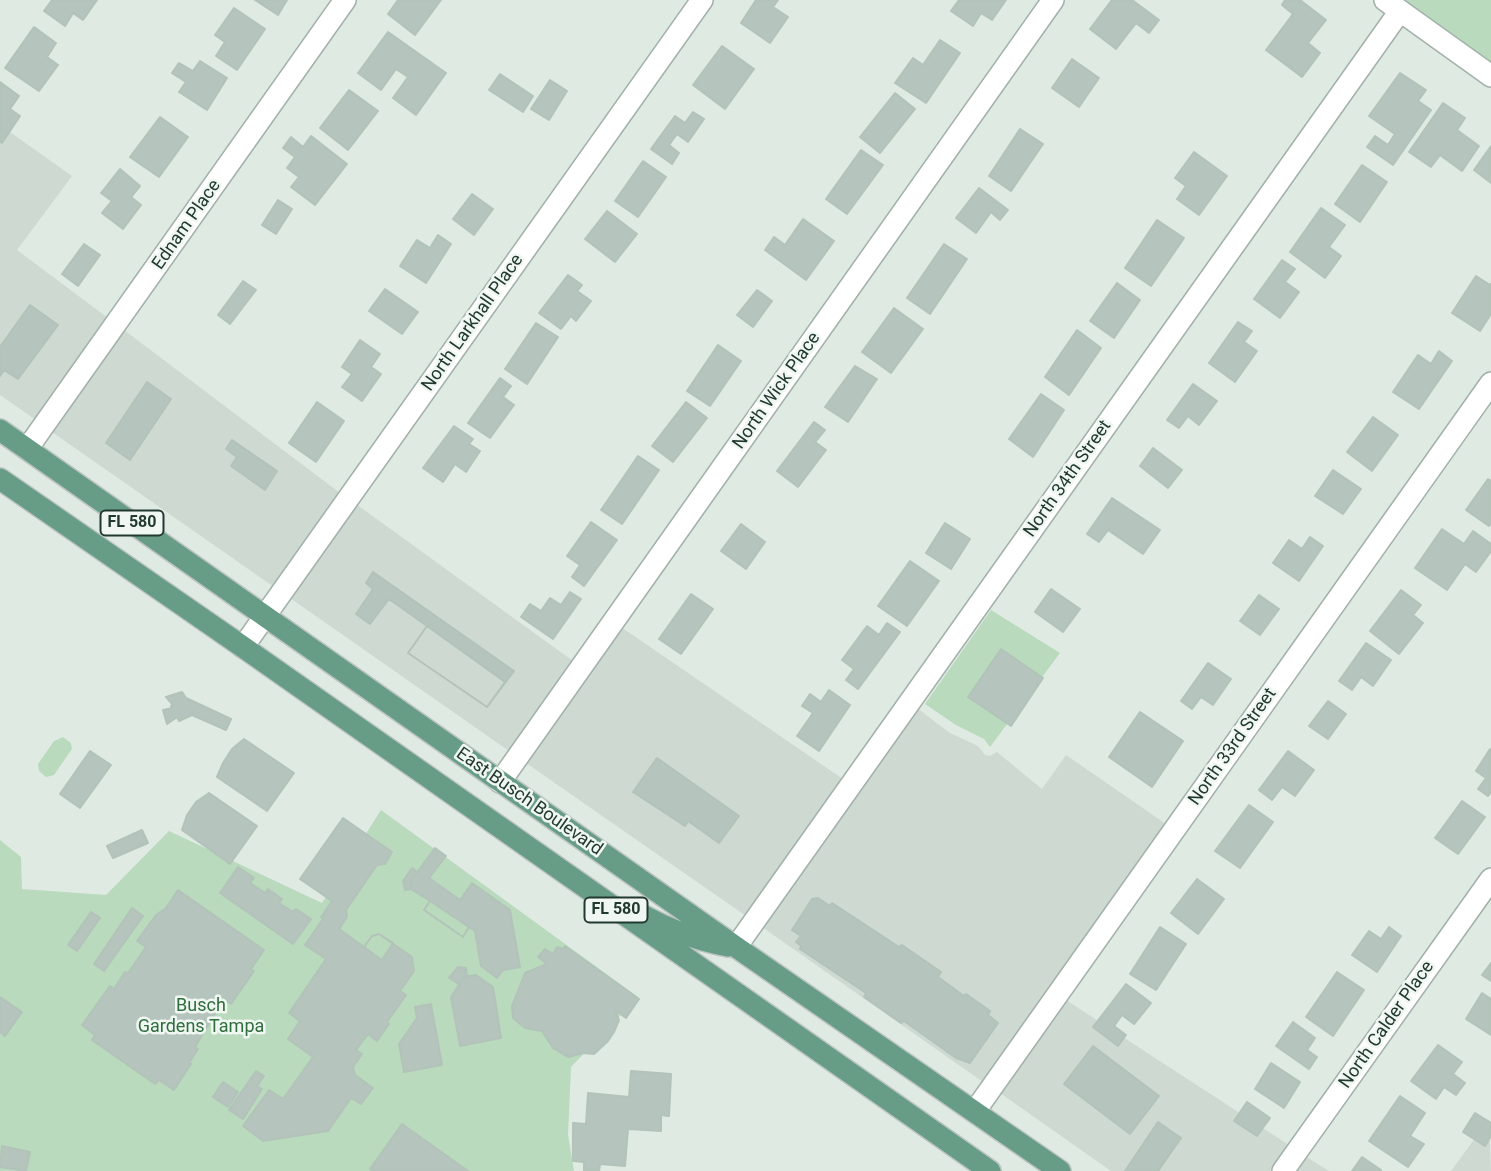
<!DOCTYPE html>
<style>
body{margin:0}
canvas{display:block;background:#dfeae3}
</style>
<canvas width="1491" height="1171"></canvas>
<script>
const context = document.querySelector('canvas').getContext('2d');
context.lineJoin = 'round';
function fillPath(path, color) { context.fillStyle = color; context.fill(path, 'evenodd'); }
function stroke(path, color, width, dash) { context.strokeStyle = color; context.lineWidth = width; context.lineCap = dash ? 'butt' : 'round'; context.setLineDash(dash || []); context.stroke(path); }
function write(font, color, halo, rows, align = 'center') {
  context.font = font + ' Roboto,sans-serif'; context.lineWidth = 5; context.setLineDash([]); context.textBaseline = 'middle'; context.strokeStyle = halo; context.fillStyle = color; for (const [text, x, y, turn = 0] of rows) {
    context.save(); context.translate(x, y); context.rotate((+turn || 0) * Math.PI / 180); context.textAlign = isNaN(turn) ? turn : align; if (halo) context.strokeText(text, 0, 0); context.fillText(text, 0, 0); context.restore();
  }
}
fillPath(new Path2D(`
 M0 125 72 176 17 250 108 318 36 420 0 395Z
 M124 330 340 493 274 587 52 432Z
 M356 504 573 661 509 751 290 598Z
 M621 627 843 779 746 916 526 763Z
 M917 708 950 733 978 746 985 755 990 756 997 752 1042 789 1066 755 1166 824 983 1082 762 927Z
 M1066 1000 1289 1145 1270 1171H1111L1000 1093Z
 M1489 1119 1491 1171H1451Z
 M1305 1156 1329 1171H1295Z`), '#ced9d2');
fillPath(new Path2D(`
 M1403 0H1491V62Z
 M991 610 1060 653 990 747 984 739 956 725 925 704Z
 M63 737 71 743 72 749 54 775 46 777 39 771 38 764 54 741Z
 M381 810 638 997 571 1067 568 1135 574 1171H0V840L21 857 22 889 106 895 169 831 322 903Z`), '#b9dabd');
const building = new Path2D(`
 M52 0H97L83 20 73 13 65 26 44 11Z
 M255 0H287L278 15Z
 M398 0H441L415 35 388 14Z
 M756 0H778L773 7 788 17 770 43 741 23Z
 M959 0H1006L992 20 981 13 973 26 951 11Z
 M1112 0H1132L1159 20 1149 33 1136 23 1116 49 1090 29Z
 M1285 0H1300L1326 20 1308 43 1320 53 1302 77 1266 50 1293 14 1282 5Z
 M234 8 265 29 237 70 216 56 225 42 215 35Z
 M34 27 56 43 47 57 58 65 39 91 5 68Z
 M388 32 446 73 416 115 393 98 408 77 396 69 381 90 358 73Z
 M940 40 960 53 926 103 895 83 913 58 923 65Z
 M722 46 754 69 725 109 693 85Z
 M1072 59 1099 78 1079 107 1052 88Z
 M200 61 227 78 207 110 179 92 186 82 172 73 179 63 193 71Z
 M1400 73 1426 90 1418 101 1431 110 1393 165 1367 147 1375 136 1388 145 1395 134 1369 116Z
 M500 74 533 96 523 112 489 90Z
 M550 80 567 91 549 120 531 109Z
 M0 82 19 96 10 109 20 116 2 143 0 141Z
 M349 90 378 111 348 150 320 128Z
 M895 93 915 109 880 153 860 137Z
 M1443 103 1465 118 1457 130 1479 146 1462 171 1440 155 1431 167 1409 152Z
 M693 112 704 119 688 142 677 134 669 145 679 153 672 164 651 149 675 116 685 123Z
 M160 117 188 137 159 177 130 157Z
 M1020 129 1043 144 1011 191 989 176Z
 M311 136 347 164 315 205 291 187 299 177 287 168 295 157 283 148 291 137 303 147Z
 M1491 146V183L1474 170Z
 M861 150 883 165 847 214 826 199Z
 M1194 152 1227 176 1199 215 1177 199 1186 186 1175 178Z
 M643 161 666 177 638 217 615 201Z
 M1362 165 1387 182 1360 222 1335 204Z
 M120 169 140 186 131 197 141 205 123 229 102 213 112 201 101 193Z
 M979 188 1008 210 1000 220 991 212 976 233 956 218Z
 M472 194 493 209 474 235 453 219Z
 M278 200 292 209 276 234 262 225Z
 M1321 208 1345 225 1329 247 1341 256 1325 278 1290 252Z
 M607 211 637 234 615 262 585 239Z
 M803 219 834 241 806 280 765 250 774 237 785 245Z
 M1157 220 1184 238 1151 286 1125 268Z
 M438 235 451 244 426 283 400 266 417 240 430 248Z
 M84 244 100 255 78 286 62 274Z
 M944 244 967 259 930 314 907 298Z
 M1282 260 1295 269 1285 282 1299 292 1280 318 1254 299Z
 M568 275 582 285 577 291 591 301 576 321 571 316 561 329 539 313Z
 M1476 276 1490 285 1491 284V314L1480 331 1452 313Z
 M243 281 256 290 230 324 218 315Z
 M1117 283 1140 300 1114 338 1090 321Z
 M385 289 418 312 402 334 369 311Z
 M757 290 772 301 753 327 737 315Z
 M30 305 58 325 18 379 4 370 0 376V347Z
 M894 308 923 329 891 373 862 352Z
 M1238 322 1252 331 1244 342 1257 351 1235 382 1209 363Z
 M536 323 558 337 527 384 505 369Z
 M1077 330 1101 348 1069 395 1045 377Z
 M360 340 380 354 371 367 381 374 362 401 342 387 352 374 342 367Z
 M718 345 741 361 710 406 687 391Z
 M1439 351 1452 361 1419 409 1393 392 1418 355 1431 364Z
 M855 366 877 379 848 422 825 407Z
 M500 378 511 386 503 397 514 405 490 438 468 423Z
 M147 382 171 399 130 460 106 443Z
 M1193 384 1217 401 1199 425 1188 416 1179 428 1167 420Z
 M1041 394 1064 410 1033 457 1009 439Z
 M317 402 344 421 316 462 289 443Z
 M686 402 707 418 673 462 652 446Z
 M1373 417 1398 435 1372 471 1347 452Z
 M814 422 825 430 815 442 826 450 798 487 777 471Z
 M454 426 473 439 469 444 480 451 466 472 455 464 443 482 423 468Z
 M232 440 277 471 265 490 231 466 237 457 226 449Z
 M1153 448 1182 470 1168 488 1140 466Z
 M638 456 659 470 622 524 601 510Z
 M1333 470 1361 489 1343 514 1315 496Z
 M1488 479 1491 481V523L1489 526 1466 510Z
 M1112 498 1160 530 1143 554 1108 530 1099 542 1087 534Z
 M591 522 617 540 584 586 572 577 580 565 567 556Z
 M945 523 970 539 951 569 926 553Z
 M741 524 765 542 746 569 721 551Z
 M1442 529 1464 544 1473 531 1491 544V551L1476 572 1465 564 1447 590 1415 568Z
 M1310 537 1323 546 1299 581 1273 563 1289 540 1302 549Z
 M910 561 939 581 907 626 878 606Z
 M373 572 514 671 487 707 408 653 427 626 389 599 370 624 356 614 373 589 366 583Z
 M1051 589 1080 609 1063 632 1035 612Z
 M1401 590 1421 605 1413 615 1423 623 1399 654 1370 631Z
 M570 592 581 599 553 639 521 617 530 604 541 611 550 598 561 605Z
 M691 594 713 609 681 654 659 639Z
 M1259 595 1279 609 1260 635 1240 621Z
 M887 623 900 632 858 689 846 680 854 669 842 660 867 626 879 635Z
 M427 626 505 682 487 707 408 653Z
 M1366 643 1391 660 1373 686 1361 677 1352 690 1339 681Z
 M1001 649 1043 678 1011 726 968 697Z
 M1208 663 1231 679 1213 705 1201 697 1192 709 1181 701Z
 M829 690 850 705 819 751 797 736 813 713 802 706 810 694 821 702Z
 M182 692 186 698 231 719 226 730 192 715 179 721 177 717 167 724 163 710 172 708 171 706 173 705 166 697Z
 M1328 701 1346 714 1328 739 1309 726Z
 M1140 712 1183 741 1152 787 1109 757Z
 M244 739 294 773 267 811 217 777 223 763 232 749Z
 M1490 749 1491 792 1488 796 1478 789 1486 778 1476 771Z
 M90 751 111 765 80 808 60 794Z
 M1288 751 1314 770 1295 796 1282 787 1272 800 1259 790Z
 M657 758 739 816 719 843 688 821 685 826 633 792Z
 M209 793 257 826 230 864 182 830 187 815 196 802Z
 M1462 801 1485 817 1458 854 1435 838Z
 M1249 805 1273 822 1240 868 1215 851Z
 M343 818 392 852 385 864 377 865 346 910 347 917 339 929 364 947 372 936 379 934 412 957 414 971 400 991 406 995 387 1022 389 1024 377 1041 368 1034 356 1050 362 1054 353 1067 355 1075 373 1088 361 1104 351 1098 328 1131 263 1141 243 1126 269 1090 283 1099 313 1057 288 1039 300 1021 289 1013 326 959 305 945 323 919 321 917 332 901 300 879Z
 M142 830 148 843 113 858 107 846Z
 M435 848 446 856 429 878 460 900 472 883 510 910 520 967 503 970 497 978 481 966 475 931 469 927 463 937 424 910 430 901 411 889 410 882Z
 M238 867 254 878 250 883 265 893 268 889 282 899 279 903 293 912 296 909 311 919 293 944 220 893Z
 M412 868 417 872 410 882 411 889 405 890 403 881Z
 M1197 879 1224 899 1198 934 1171 913Z
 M178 890 264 950 251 969 254 971 231 1004 222 998 213 1010 216 1012 195 1047 198 1049 189 1063 191 1064 174 1090 159 1080 155 1084 92 1040 95 1035 82 1025 110 986 114 989 125 972 128 973 146 947 137 941 156 915 166 908Z
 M818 898 830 906 832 903 899 947 902 945 941 972 938 977 964 996 966 994 990 1011 988 1015 998 1023 970 1063 956 1058 904 1021 901 1023 864 997 866 993 800 949 801 946 796 942 801 936 792 930 812 899Z
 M430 901 469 927 463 937 424 910Z
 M132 908 143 916 104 971 94 964Z
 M91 912 100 918 77 951 68 945Z
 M1160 927 1186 944 1156 990 1130 974Z
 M1389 927 1401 936 1377 972 1352 955 1369 931 1381 939Z
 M379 934 393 943 382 960 364 947 372 936Z
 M565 946 639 999 626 1018 615 1010 619 1020 614 1032 608 1041 594 1054 583 1053 568 1057 553 1048 542 1031 525 1028 513 1018 512 1006 525 973 547 964 538 957 545 949 553 954 557 947 563 949Z
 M1491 963V981L1482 975Z
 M458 967 466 968 467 976 459 984 449 978Z
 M1337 972 1364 990 1333 1036 1306 1017Z
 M476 975 493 987 501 1038 460 1046 451 997 464 977Z
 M1126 984 1151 1003 1134 1024 1122 1015 1114 1026 1126 1035 1118 1046 1093 1027Z
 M1482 993 1491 999V1035L1466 1019Z
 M0 997 22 1012 5 1036 0 1032Z
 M431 1004 442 1065 404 1072 399 1044 417 1018 415 1007Z
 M1293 1022 1315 1038 1307 1050 1317 1057 1309 1069 1276 1046Z
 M1438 1045 1462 1062 1453 1074 1465 1083 1456 1095 1444 1087 1436 1099 1411 1081Z
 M1093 1046 1159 1096 1130 1134 1064 1084Z
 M1271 1063 1300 1082 1284 1108 1255 1089Z
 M256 1071 264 1076 257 1086 262 1089 243 1119 229 1110Z
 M631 1071 671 1074 669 1116 661 1115V1131L628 1129 625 1166 600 1164 599 1171H584V1162L573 1161V1123L586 1124 588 1093 629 1097Z
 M223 1082 238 1092 228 1107 213 1097Z
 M1400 1096 1425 1113 1410 1136 1424 1144 1408 1167 1369 1141Z
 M1247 1102 1270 1118 1257 1136 1234 1121Z
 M1475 1113 1491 1123V1136L1485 1146 1463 1132Z
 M1158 1122 1181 1138 1158 1171H1125Z
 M402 1124 468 1171H373L370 1169Z
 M2 1146 30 1152 26 1171 0 1167Z
 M1362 1157 1381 1170 1380 1171H1352Z`);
fillPath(building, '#b5c4bc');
stroke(building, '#b2c3b9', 2);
const minor = new Path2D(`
 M27 449 345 0
 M243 647 702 0
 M500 782 1053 0
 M736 947 1400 11
 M975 1111 1491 383
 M1283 1171 1491 879`);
const tertiary = new Path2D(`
 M1385 0 1491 76`);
const primary = new Path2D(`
 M0 430 736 947 1060 1171
 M0 479 243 647 990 1171
 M644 916C671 931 698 940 728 946`);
stroke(minor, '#a2b1a9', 24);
stroke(tertiary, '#a2b1a9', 24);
stroke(primary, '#bcc4c1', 24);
stroke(minor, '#fff', 21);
stroke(tertiary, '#fff', 21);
stroke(primary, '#679d86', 21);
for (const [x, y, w] of [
 [132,523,63],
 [616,910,63]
]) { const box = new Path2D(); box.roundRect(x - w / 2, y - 12.5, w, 25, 5); context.fillStyle = '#f0f7f2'; context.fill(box); stroke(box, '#21392f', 2); }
write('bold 16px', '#21392f', null, [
 ["FL 580",132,523],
 ["FL 580",616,910]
]);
write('18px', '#21392f', '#f0f7f2', [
 ["Ednam Place",187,225,-55],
 ["North Larkhall Place",473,323,-55],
 ["North Wick Place",777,391,-55],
 ["North 34th Street",1068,479,-55],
 ["North 33rd Street",1233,747,-55],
 ["East Busch Boulevard",529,802,35],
 ["North Calder Place",1387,1025,-55]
]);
write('18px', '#2e6d3c', '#f0f7f2', [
 ["Busch",201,1006],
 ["Gardens Tampa",201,1027]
]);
</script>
